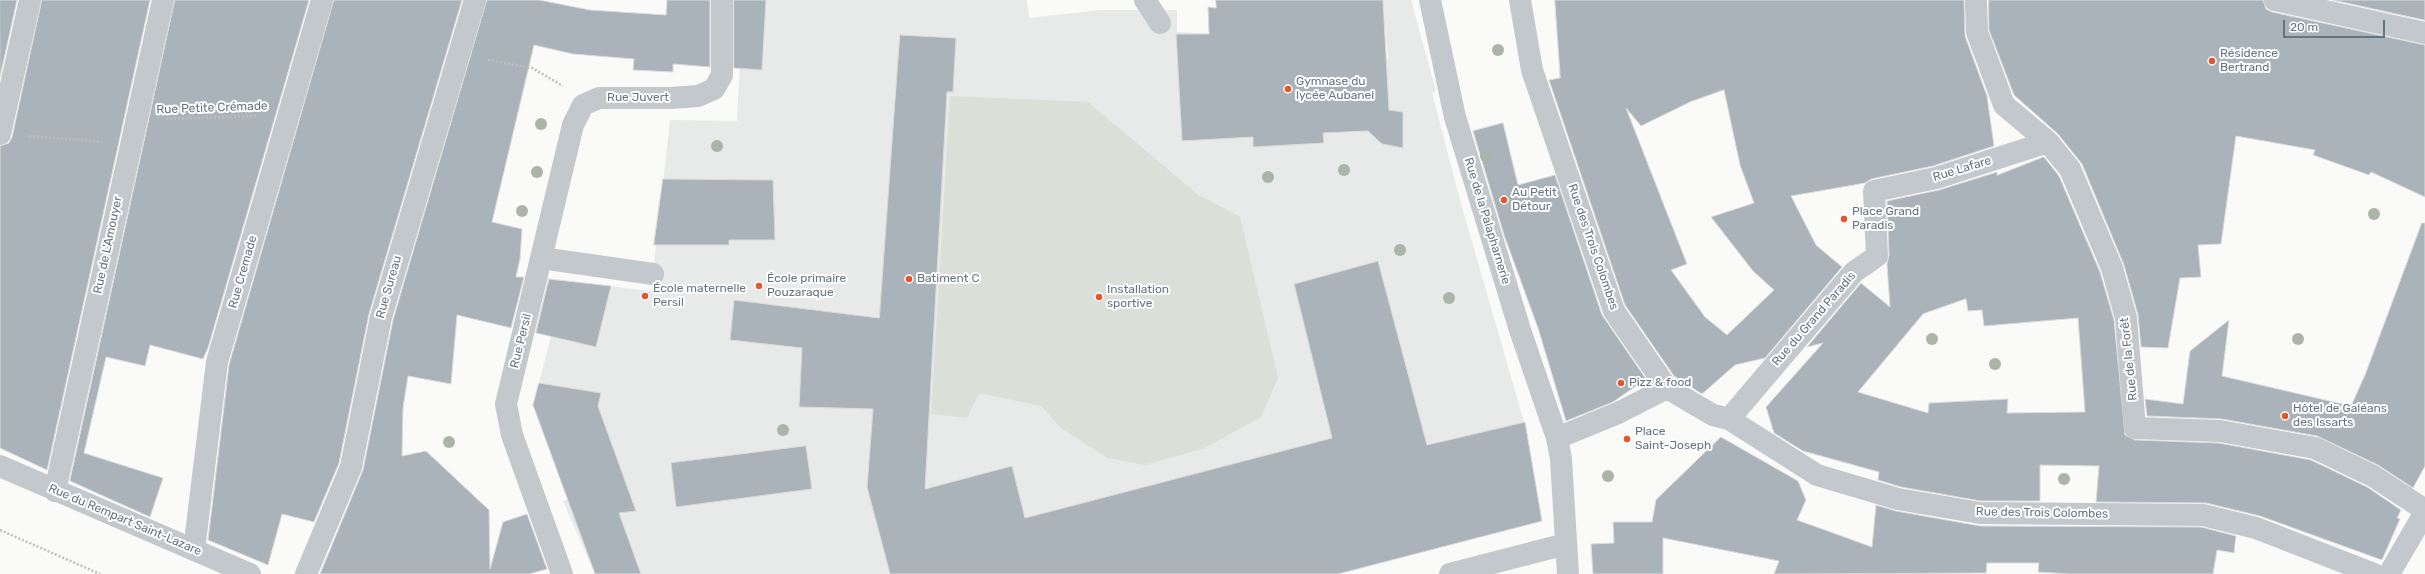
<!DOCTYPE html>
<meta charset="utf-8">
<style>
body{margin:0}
#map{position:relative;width:2425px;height:574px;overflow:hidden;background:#fafaf8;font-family:Rubik,sans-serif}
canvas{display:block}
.scale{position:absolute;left:2283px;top:20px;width:102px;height:18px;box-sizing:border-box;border:2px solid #657683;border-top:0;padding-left:5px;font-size:12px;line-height:14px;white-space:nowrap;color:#657683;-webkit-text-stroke:3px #fff;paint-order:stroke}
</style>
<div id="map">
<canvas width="2425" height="574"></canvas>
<div class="scale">20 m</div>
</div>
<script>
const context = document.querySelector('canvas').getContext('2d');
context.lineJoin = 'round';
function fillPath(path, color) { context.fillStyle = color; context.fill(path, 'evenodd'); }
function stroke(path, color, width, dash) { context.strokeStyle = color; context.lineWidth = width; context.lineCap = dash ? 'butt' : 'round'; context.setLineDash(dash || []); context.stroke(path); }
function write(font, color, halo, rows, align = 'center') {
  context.font = font + ' Rubik,sans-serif'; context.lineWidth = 4; context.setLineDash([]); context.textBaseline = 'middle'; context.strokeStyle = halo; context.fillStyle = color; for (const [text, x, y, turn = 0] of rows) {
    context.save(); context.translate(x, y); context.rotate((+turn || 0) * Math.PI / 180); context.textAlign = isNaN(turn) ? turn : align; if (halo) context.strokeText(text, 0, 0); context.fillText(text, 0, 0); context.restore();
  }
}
fillPath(new Path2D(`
 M743 0H1027L1029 18 1100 10H1177V32L1217 34 1356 63 1388 59 1383 0H1411L1436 91 1432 93 1460 200 1524 422 1542 521 1337 574H595L563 501 568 499 533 405 566 281 651 291 670 120 737 121Z`), '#e8e9e9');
fillPath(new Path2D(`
 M950 96 1088 102 1197 194 1240 217 1278 378 1261 417 1205 448 1145 465 1108 458 1062 429 1041 406 979 393 967 418 931 414Z`), '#dadfd7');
const building = new Path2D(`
 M0 0H17L0 77Z
 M42 0H150L47 470 0 448V146L9 143 12 137Z
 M175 0H309L208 348 203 359 150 345 145 366 106 357 84 453 163 478 150 517 70 481Z
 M334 0H462L369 314 339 463 314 522 282 514 268 565 208 540 229 365Z
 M487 0H539L590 10 666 15 667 0H710V67L673 64V72L633 70 634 59 573 54 534 45 492 222 522 229 520 259 516 277H524L511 328 457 315 451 384 408 376 403 408 402 456 426 451 489 510 490 569 503 522 527 514 547 569 529 574H320L363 470 393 320Z
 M734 0H766L762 70 734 68Z
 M1216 0H1383L1389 110 1403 112V148L1382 144 1368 131 1323 133 1324 143 1253 147V137L1182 141 1176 34H1209L1208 7 1216 8Z
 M1555 0H1964L1965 36 1987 96 1994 146 1933 166 1871 179 1865 183 1791 196 1816 245 1842 267 1765 358 1735 365 1702 394 1674 376 1625 305 1549 80 1560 78ZM1724 90 1740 165 1754 203 1711 217 1753 271 1774 290 1727 335 1705 317 1671 270 1687 264 1626 108 1641 126 1690 102Z
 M1989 0H2263L2266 9 2272 12 2425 45V197L2371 172 2369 175 2313 155 2315 150 2236 136 2221 244 2198 245 2201 277 2180 278 2168 348 2141 347 2138 315 2124 265 2082 164 2058 134 2014 95 1989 30Z
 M2333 0H2425V20Z
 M900 35 956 38 953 92H947L925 489 1012 466 1025 518 1332 438 1294 284 1378 261 1427 445 1525 422 1542 521 1338 574H890L867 487 873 409 799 407 802 348 730 340 734 300 879 318Z
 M1503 123 1518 185 1555 175 1602 315 1646 379 1613 402 1566 421 1538 328 1504 235 1473 131Z
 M2044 157 2059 176 2100 272 2114 320 2125 435 2135 440 2219 443 2311 460 2367 487 2401 510 2397 518 2400 519 2382 560 2260 516 2206 503 2096 502 2099 466 2040 465V501H1981L1901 487 1878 480 1879 472 1803 451 1774 433 1766 407 1823 343 1807 347 1861 283 1890 307 1887 264 1889 255 1887 201 1939 190 1997 172V175ZM1966 299 1968 311 1982 310 1984 326 2078 318 2085 412 2007 413 2008 399 1929 403 1928 413 1858 392 1923 314Z
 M663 179 773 180 775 240H729V245H654Z
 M2422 223H2425V466L2413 488 2378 465 2317 436 2222 419 2147 416 2145 399 2183 404 2190 351 2229 320 2222 376 2351 406 2365 375Z
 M549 279 611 286 596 347 536 333Z
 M539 383 601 393 598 406 636 511 619 513 641 574H595L533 405Z
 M1721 437 1798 481 1806 500 1797 520 1872 547 1876 505 1896 511 1980 526 2201 527 2236 536 2234 553 2217 550 2213 574H2071L2038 572 2039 563H1987L1986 573 1774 574 1779 561 1663 538V574H1593L1591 544 1614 543 1613 522H1652L1656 500Z
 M806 446 812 489 676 507 671 463Z`);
fillPath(building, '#aab3b9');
stroke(building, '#dcdcda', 1);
stroke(new Path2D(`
 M488 60 532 68 563 86
 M166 119 257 116
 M29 136 102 142
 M0 530 100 574`), '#bbbfc2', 2.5, [2, 2]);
stroke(new Path2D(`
 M1145 0 1160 23
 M1430 0 1455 117 1520 330 1557 438 1561 459 1568 574
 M1520 0 1532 70 1614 311 1667 388 1713 415 1729 419 1817 475 1898 499 1980 513 2203 515 2256 528 2374 574
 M1976 0 1977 32 2004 105 2048 142 2070 169 2112 268 2126 318 2135 428 2220 431 2315 448 2373 476 2425 510
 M2275 0 2425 33
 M0 134 30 0
 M541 258 653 274
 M1729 419 1854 272 1877 256 1874 191 1936 178 2048 142
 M1557 438 1618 413 1667 388
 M0 466 250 574
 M55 491 163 0
 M194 550 217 362 322 0
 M306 574 351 467 381 317 475 0
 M562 574 512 435 506 404 573 125 583 105 599 98H671L698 96 714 89 722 75V0
 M1450 574 1566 544
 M2389 574 2425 512`), '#c3c8cc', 22);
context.fillStyle = '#aab4a7';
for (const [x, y] of [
 [1498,50],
 [541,124],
 [717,146],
 [1486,156],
 [1344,170],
 [537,172],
 [1268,177],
 [522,211],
 [2374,214],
 [1400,250],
 [1449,298],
 [1932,339],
 [2298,339],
 [1995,364],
 [783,430],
 [449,442],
 [1608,476],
 [2064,479]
]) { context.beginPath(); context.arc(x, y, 6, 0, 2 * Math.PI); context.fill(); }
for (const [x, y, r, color] of [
 [2212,61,4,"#e4572e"],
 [1288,89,4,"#e4572e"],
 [1504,200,4,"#e4572e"],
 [1844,219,4,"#e4572e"],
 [909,279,4,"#e4572e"],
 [759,286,4,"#e4572e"],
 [645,296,4,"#e4572e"],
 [1099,297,4,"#e4572e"],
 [1621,383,4,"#e4572e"],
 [2285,416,4,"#e4572e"],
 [1627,439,4,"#e4572e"]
]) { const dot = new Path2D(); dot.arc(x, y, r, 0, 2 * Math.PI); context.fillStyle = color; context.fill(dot); stroke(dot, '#fff', 1.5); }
write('12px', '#657683', '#fff', [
 ["Résidence",2220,54],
 ["Bertrand",2220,68],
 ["Gymnase du",1296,82],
 ["lycée Aubanel",1296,96],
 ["Au Petit",1512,193],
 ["Détour",1512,207],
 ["Place Grand",1852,212],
 ["Paradis",1852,226],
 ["École primaire",767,279],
 ["Pouzaraque",767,293],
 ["Batiment C",917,279],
 ["École maternelle",653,289],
 ["Persil",653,303],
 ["Installation",1107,290],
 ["sportive",1107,304],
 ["Pizz & food",1629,383],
 ["Hôtel de Galéans",2293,409],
 ["des Issarts",2293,423],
 ["Place",1635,432],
 ["Saint-Joseph",1635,446]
], 'left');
write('12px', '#657683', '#fff', [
 ["Rue Juvert",638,98],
 ["Rue Petite Crémade",212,108,-2],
 ["Rue Lafare",1962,169,-17],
 ["Rue de la Palapharnerie",1487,221,73],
 ["Rue de L'Amouyer",108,245,-78],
 ["Rue des Trois Colombes",1593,247,71],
 ["Rue Cremade",243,272,-74],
 ["Rue Sureau",389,287,-74],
 ["Rue du Grand Paradis",1814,319,-49],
 ["Rue Persil",521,341,-76],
 ["Rue de la Forêt",2129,359,-96],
 ["Rue des Trois Colombes",2042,513,1],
 ["Rue du Rempart Saint-Lazare",125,520,23]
]);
</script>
